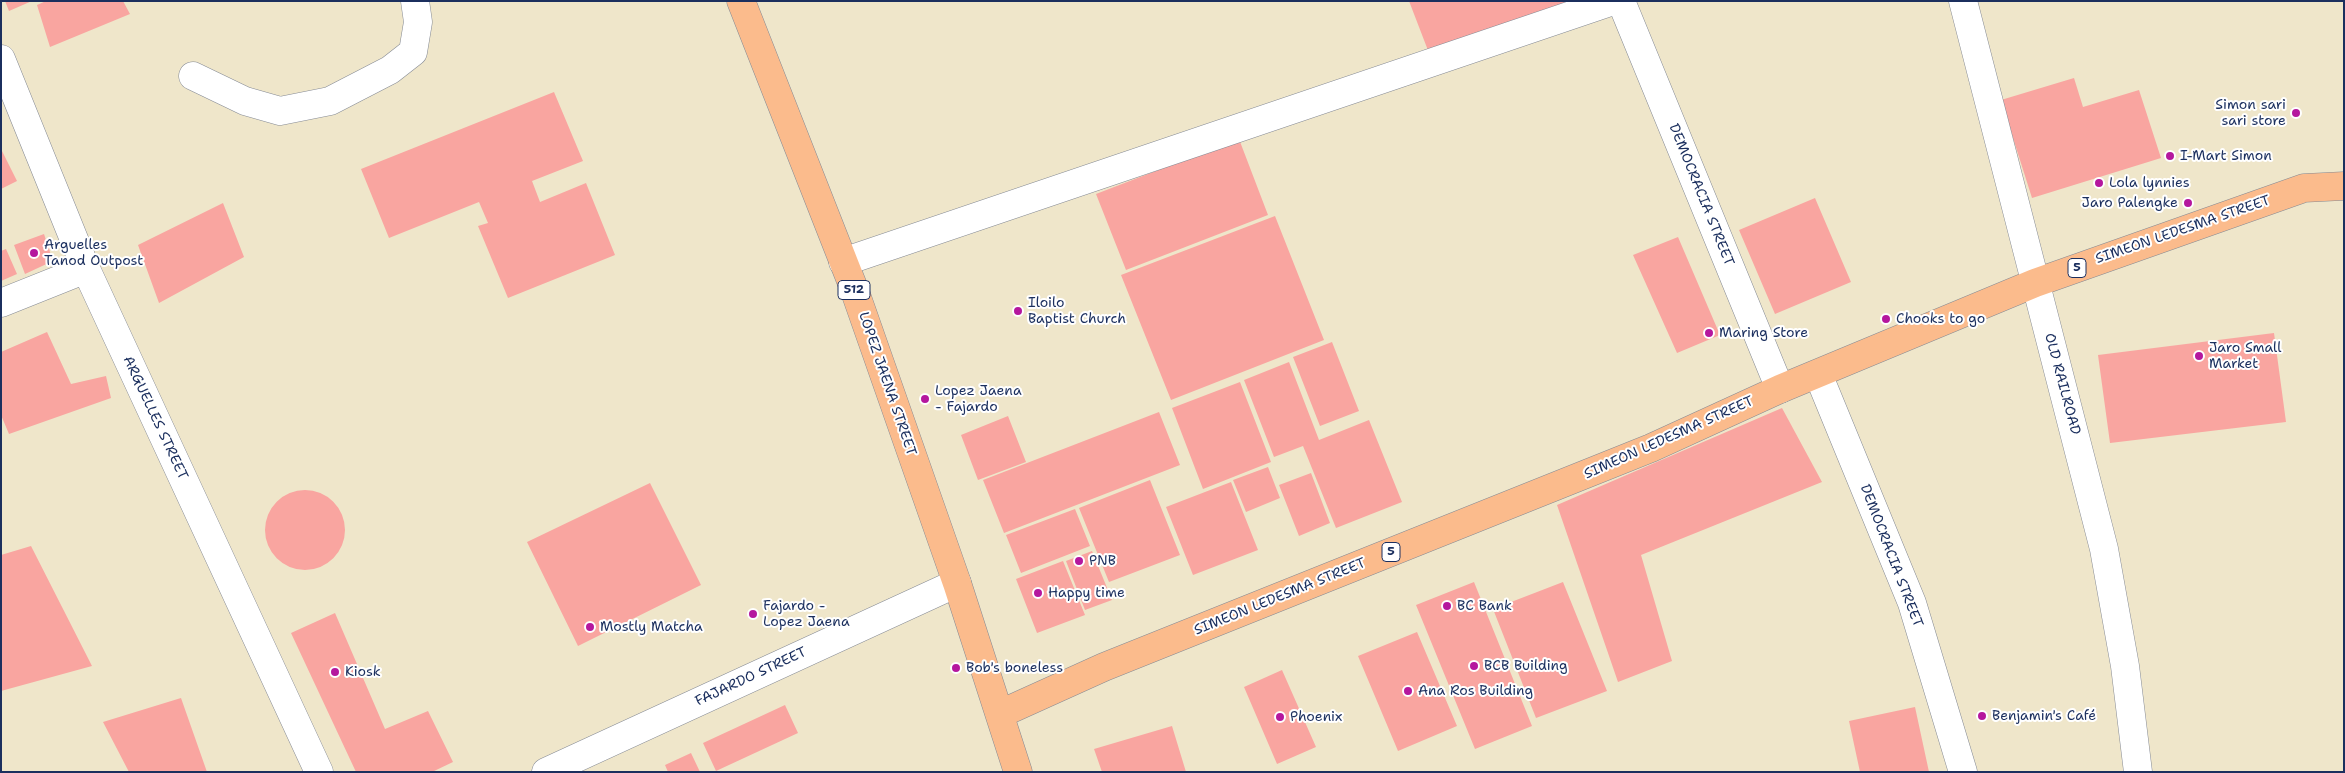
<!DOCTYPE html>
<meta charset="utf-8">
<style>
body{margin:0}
#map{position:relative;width:2345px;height:773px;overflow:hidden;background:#efe6ca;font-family:"Shantell Sans",sans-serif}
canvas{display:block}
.frame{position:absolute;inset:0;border:2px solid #1b2f5e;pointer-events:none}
</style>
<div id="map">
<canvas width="2345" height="773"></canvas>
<div class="frame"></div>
</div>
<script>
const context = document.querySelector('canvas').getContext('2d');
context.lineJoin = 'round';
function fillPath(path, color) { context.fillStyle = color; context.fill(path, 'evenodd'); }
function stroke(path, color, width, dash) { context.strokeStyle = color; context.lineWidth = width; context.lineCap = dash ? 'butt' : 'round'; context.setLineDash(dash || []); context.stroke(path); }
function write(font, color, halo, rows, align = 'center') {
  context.font = font + ' "Shantell Sans",sans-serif'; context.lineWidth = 4; context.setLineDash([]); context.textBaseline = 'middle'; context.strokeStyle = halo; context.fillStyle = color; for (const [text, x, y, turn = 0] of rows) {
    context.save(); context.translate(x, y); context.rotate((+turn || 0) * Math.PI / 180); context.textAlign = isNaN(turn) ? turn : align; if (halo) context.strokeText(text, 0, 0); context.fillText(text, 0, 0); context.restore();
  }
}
fillPath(new Path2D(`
 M5 1H32L9 11Z
 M46 1H123L130 14 50 47 37 5Z
 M1409 1H1570L1429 53Z
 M2074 78 2083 107 2139 90 2161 158 2032 198 2001 100Z
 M554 92 583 161 532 181 540 202 586 183 615 255 508 298 478 226 488 223 479 202 389 238 361 169Z
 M1239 139 1268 215 1126 270 1096 194Z
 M1 149 17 181 1 189Z
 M1815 198 1851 282 1775 314 1739 230Z
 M223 203 244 257 159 303 138 245Z
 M1275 216 1324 340 1171 400 1121 275Z
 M44 234 53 261 25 274 14 245Z
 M1678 237 1720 335 1677 353 1633 255Z
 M6 249 17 274 1 281V251Z
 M47 332 71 384 106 376 111 398 9 434 1 415V352Z
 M2274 333 2286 422 2110 443 2098 355Z
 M1332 342 1359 411 1320 426 1293 357Z
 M1289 362 1319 440 1369 420 1402 502 1336 528 1303 446 1274 457 1244 380Z
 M1240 382 1271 462 1203 489 1172 408Z
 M1782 408 1822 482 1641 555 1672 661 1618 682 1557 505Z
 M1159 412 1180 465 1004 533 983 480Z
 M1008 416 1026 462 978 480 961 435Z
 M1268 467 1280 498 1246 512 1233 480Z
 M1311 473 1330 523 1299 536 1279 485Z
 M1150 480 1180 555 1109 582 1079 508Z
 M1231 482 1258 550 1193 575 1166 507Z
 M650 483 701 585 578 646 527 542Z
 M265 530a40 40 0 1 1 80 0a40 40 0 1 1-80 0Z
 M1075 509 1090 546 1021 573 1006 535Z
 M31 546 92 666 1 691V555Z
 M1092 551 1112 600 1085 610 1066 561Z
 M1063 561 1085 615 1037 633 1016 579Z
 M1474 582 1532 726 1475 749 1416 605Z
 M1563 582 1607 691 1536 718 1493 609Z
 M335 613 385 729 428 711 453 762 432 772H356L291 633Z
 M1417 632 1457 726 1398 751 1358 656Z
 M1282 670 1316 747 1277 764 1244 687Z
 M181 698 207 772H129L103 722Z
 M785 705 798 733 716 771 703 743Z
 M1915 707 1929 772H1860L1849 721Z
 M1172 726 1186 772H1102L1094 749Z
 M691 753 700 772H668L665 765Z`), '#f9a5a0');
const minor = new Path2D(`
 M1621 1 1780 389
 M1963 1 2104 549 2125 666 2138 772
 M1 59 86 269 319 772
 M193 76 245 101 280 111 330 101 390 70 413 52 418 22 415 1
 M843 262 1613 1
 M1 303 86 269
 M1818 374 1912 603 1963 772
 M546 772 957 583`);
const major = new Path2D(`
 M741 1 853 286 957 583 1018 772
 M1000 714 1104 667 1651 448 1780 389 2035 283 2304 188 2344 186`);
stroke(minor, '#858a94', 29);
stroke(major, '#858a94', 29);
stroke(minor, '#fff', 28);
stroke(major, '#fbbb8c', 28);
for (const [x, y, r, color] of [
 [2296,113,5,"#b5179e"],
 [2170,156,5,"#b5179e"],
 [2099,183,5,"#b5179e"],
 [2188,203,5,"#b5179e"],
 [34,253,5,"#b5179e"],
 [1018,311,5,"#b5179e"],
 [1886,319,5,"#b5179e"],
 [1709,333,5,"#b5179e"],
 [2199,356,5,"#b5179e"],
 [925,399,5,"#b5179e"],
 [1079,561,5,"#b5179e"],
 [1038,593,5,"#b5179e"],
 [1447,606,5,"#b5179e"],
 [753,614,5,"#b5179e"],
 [590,627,5,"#b5179e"],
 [1474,666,5,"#b5179e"],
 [956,668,5,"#b5179e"],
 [335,672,5,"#b5179e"],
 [1408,691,5,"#b5179e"],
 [1982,716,5,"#b5179e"],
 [1280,717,5,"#b5179e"]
]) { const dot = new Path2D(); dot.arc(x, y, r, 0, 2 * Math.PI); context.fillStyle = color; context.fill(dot); stroke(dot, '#fff', 2); }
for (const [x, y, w] of [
 [2077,268,18],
 [854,290,32],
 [1391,552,18]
]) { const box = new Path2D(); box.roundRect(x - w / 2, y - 9.5, w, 19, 4); context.fillStyle = '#fff'; context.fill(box); stroke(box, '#1b2f5e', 1); }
write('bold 12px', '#1b2f5e', null, [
 ["5",2077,268],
 ["512",854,290],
 ["5",1391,552]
]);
write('14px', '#1b2f5e', '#fff', [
 ["Simon sari",2286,105,"right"],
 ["sari store",2286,121,"right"],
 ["I-Mart Simon",2180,156],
 ["Lola lynnies",2109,183],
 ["Jaro Palengke",2178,203,"right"],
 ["Arguelles",44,245],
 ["Tanod Outpost",44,261],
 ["Iloilo",1028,303],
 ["Baptist Church",1028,319],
 ["Chooks to go",1896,319],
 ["Maring Store",1719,333],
 ["Jaro Small",2209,348],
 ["Market",2209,364],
 ["Lopez Jaena",935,391],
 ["- Fajardo",935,407],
 ["PNB",1089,561],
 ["Happy time",1048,593],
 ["Fajardo -",763,606],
 ["Lopez Jaena",763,622],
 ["BC Bank",1457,606],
 ["Mostly Matcha",600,627],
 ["BCB Building",1484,666],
 ["Bob's boneless",966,668],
 ["Kiosk",345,672],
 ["Ana Ros Building",1418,691],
 ["Benjamin's Café",1992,716],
 ["Phoenix",1290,717]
], 'left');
write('14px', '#1b2f5e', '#fff', [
 ["DEMOCRACIA STREET",1701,195,68],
 ["SIMEON LEDESMA STREET",2183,230,-19],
 ["LOPEZ JAENA STREET",887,384,71],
 ["OLD RAILROAD",2062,384,75],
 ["ARGUELLES STREET",155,418,65],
 ["SIMEON LEDESMA STREET",1669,438,-24],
 ["DEMOCRACIA STREET",1891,556,69],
 ["SIMEON LEDESMA STREET",1280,597,-22],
 ["FAJARDO STREET",751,677,-25]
]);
</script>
